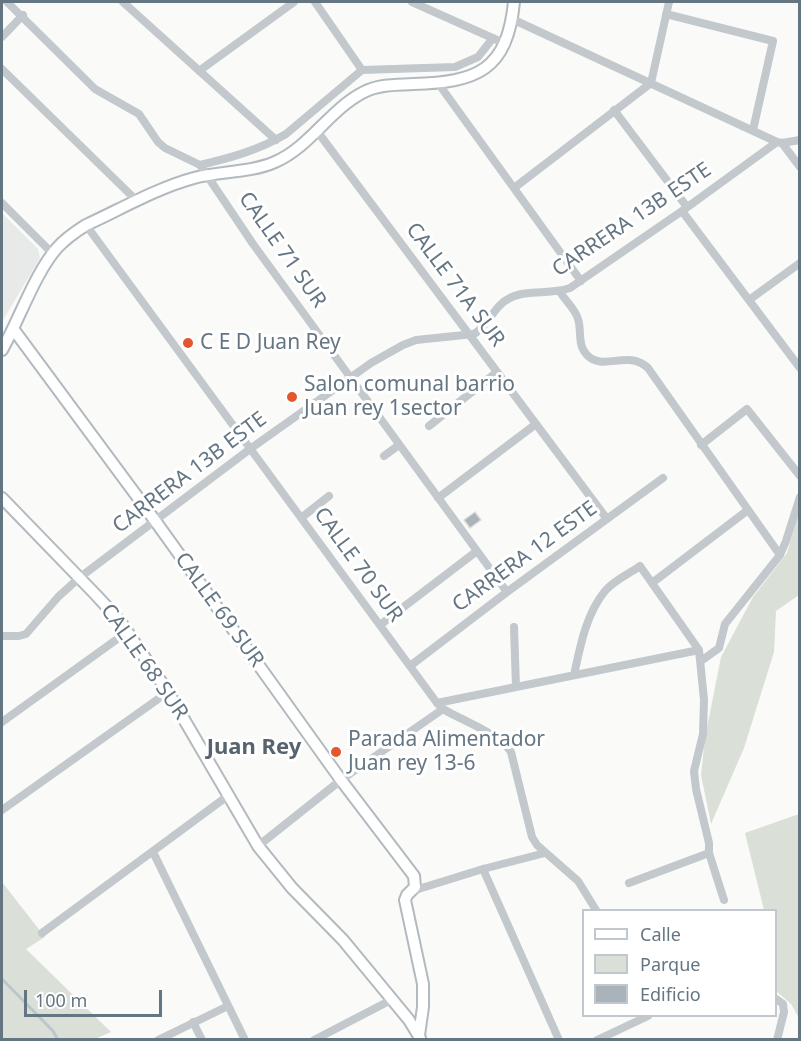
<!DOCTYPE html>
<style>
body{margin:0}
#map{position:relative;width:801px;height:1041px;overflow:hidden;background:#fafaf8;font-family:"Noto Sans",sans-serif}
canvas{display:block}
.frame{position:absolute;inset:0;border:3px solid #657683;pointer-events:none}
.legend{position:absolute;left:582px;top:909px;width:195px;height:108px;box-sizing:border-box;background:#fff;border:2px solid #c1c8cd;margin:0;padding:8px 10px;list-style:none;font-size:18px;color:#657683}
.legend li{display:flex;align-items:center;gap:12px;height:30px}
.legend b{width:30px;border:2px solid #c1c8cd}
.scale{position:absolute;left:24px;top:990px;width:138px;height:27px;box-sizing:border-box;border:3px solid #657683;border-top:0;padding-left:8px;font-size:18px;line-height:21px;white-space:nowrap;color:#657683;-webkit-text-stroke:4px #fff;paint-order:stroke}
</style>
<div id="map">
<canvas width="801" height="1041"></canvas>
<div class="frame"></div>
<ul class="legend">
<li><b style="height:8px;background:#fff"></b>Calle</li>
<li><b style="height:16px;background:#dadfd7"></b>Parque</li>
<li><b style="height:16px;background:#aab3b9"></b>Edificio</li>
</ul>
<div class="scale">100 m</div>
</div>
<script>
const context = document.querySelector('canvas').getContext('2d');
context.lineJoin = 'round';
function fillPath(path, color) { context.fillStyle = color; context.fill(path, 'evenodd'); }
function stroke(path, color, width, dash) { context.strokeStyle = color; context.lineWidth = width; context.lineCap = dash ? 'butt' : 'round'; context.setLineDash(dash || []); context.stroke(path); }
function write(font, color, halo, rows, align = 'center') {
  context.font = font + ' "Noto Sans",sans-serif'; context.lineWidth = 6; context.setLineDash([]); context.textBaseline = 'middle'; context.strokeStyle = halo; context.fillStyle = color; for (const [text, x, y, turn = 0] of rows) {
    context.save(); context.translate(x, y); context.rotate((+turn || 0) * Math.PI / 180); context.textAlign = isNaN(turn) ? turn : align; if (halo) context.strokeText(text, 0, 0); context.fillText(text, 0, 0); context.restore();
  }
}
fillPath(new Path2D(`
 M2 213 38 249 40 258 2 322Z`), '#e8e9e9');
fillPath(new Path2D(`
 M799 511V595L776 611 774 652 744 748 711 824 701 775 705 738 721 657 753 597 787 553Z
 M799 814H800L799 1018 791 1004 776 991V910H764L745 833Z
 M2 882 45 937 26 949 111 1032 95 1039H2Z`), '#dadfd7');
stroke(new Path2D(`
 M2 979 53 1031 58 1040`), '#bbc7cb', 3);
const building = new Path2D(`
 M475 512 481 520 470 528 464 520Z`);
fillPath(building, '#aab3b9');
stroke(building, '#dcdcda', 1.5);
const secondary = new Path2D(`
 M14 330 156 522 341 780 414 876 415 887 407 895 405 900 423 984V1007L419 1035
 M2 350C19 320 35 273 57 248 65 239 75 232 86 225 121 209 157 188 194 178 220 171 250 173 275 162 310 147 330 109 364 92 379 84 397 85 413 84 477 82 507 71 514 2
 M2 498 96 595 120 621 168 692 258 846 292 888 343 940 409 1020 420 1038`);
stroke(secondary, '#b3babf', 14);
stroke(new Path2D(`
 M7 2 95 89 139 114 158 142 165 148 200 165 253 244 507 592
 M123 2 276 140
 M315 2 362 70
 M412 2 506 44
 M666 14 773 41 753 130
 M512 19 777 142 782 143 800 140
 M2 37 23 15
 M2 69 137 201
 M199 71 294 2
 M438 83 581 281
 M614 110 687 207
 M317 131 607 519
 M782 143 800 167
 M200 165C230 158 259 150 286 134L362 70 455 67 478 57 493 38
 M514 188 651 83 669 2
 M2 203 53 254
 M682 211 800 368
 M86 225 437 703 443 709C461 720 500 734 511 752L532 837 537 845 578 881 596 910
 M560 292C565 300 576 310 578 319 582 331 577 345 587 355 603 372 628 349 648 368L780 555
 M749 300 800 263
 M429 426 497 372
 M701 445 747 409 800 476
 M384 456 399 445
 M438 498 536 424
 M301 518 329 496
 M652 583 748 510
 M380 625 477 551
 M514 627 516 687
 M2 636H19L26 634 58 597 79 578 250 449 371 363 403 345 416 340 474 334C489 325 494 305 510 298 526 289 551 295 570 288L682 211 777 142
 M701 661 719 648 725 624 780 555 786 541 800 497
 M410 666 507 592 663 478
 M574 675C580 647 586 614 605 591 614 580 629 574 640 566L699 650 704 700 703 734 694 771 696 789 709 843V853L724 900
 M437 703 699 650
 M2 722 127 632
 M2 810 168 692
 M258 846 341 780 443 709
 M153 852 245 1040
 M483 869 559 1040
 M629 883 709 853
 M412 891 483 869 545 853
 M42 933 229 795
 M776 999 783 1004 784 1012 777 1040
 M193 1022 202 1040
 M158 1040 228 1006
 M314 1040 393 999
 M597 1040 648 1016`), '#c3c8cc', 8);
stroke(secondary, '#fff', 10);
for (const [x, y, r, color] of [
 [188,343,6,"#e4572e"],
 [292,397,6,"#e4572e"],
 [336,752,6,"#e4572e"]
]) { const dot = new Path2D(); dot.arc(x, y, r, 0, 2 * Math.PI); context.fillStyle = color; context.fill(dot); stroke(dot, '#fff', 2); }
write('21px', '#657683', '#fff', [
 ["CARRERA 13B ESTE",632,220,-34],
 ["CALLE 71 SUR",282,250,55],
 ["CALLE 71A SUR",455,285,53],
 ["CARRERA 13B ESTE",190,473,-37],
 ["CARRERA 12 ESTE",525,557,-36],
 ["CALLE 70 SUR",358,565,54],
 ["CALLE 69 SUR",219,610,54],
 ["CALLE 68 SUR",144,662,55]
]);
write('21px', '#657683', '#fff', [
 ["C E D Juan Rey",200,343],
 ["Salon comunal barrio",304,385],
 ["Juan rey 1sector",304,409],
 ["Parada Alimentador",348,740],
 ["Juan rey 13-6",348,764]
], 'left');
write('bold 22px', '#57646e', '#fff', [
 ["Juan Rey",254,748]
]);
</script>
